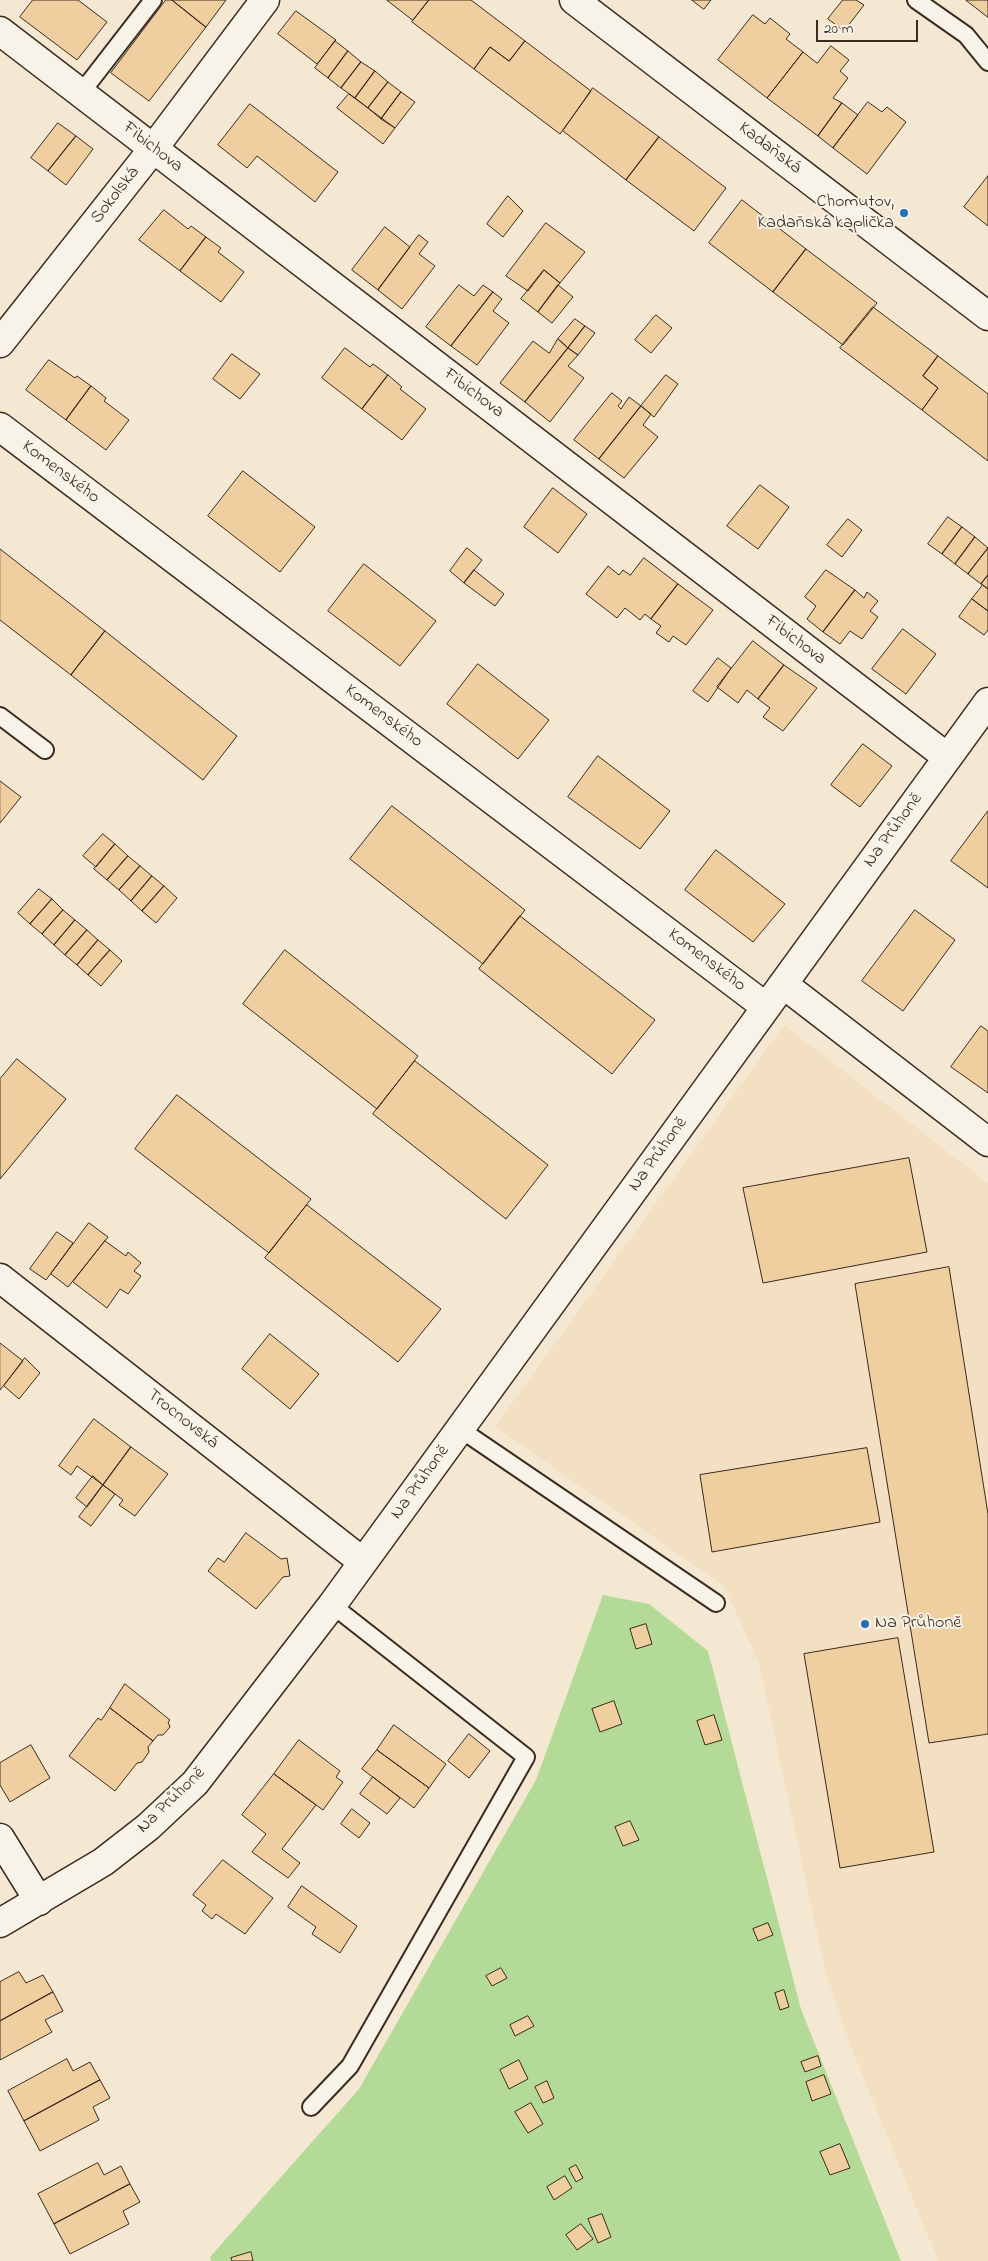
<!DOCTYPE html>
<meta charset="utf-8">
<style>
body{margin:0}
#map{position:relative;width:988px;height:2261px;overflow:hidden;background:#f5e8d2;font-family:"Indie Flower",sans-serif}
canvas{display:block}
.scale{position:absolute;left:816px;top:20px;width:102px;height:22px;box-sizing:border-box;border:2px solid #3b2a1e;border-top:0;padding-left:6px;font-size:15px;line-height:18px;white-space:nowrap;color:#3b2a1e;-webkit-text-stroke:4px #f7f3e8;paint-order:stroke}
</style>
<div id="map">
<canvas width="988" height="2261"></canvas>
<div class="scale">20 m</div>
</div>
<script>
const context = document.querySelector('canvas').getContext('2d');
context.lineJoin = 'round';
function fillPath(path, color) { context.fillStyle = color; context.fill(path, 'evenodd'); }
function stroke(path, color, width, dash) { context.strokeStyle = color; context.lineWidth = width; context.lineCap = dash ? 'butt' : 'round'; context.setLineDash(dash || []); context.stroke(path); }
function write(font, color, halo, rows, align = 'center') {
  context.font = font + ' "Indie Flower",sans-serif'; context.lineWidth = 4; context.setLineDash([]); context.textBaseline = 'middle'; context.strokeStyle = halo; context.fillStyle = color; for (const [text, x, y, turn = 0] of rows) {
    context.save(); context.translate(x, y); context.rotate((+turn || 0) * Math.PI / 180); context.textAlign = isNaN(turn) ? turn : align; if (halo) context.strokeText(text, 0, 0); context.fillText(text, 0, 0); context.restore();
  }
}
fillPath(new Path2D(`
 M784 1025 988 1183V2261H938L851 2047 824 1966 759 1663 724 1586 495 1427Z`), '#f3e0c3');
fillPath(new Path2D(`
 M603 1595 649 1604 708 1651 801 2009 901 2261H211L210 2257 359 2089 536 1780Z`), '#b3db97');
const building = new Path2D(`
 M33 0H78L107 22 77 60 20 17Z
 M166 0H172L206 27 149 101 111 73Z
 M172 0H226L206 27Z
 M387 0H429L413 20Z
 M429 0H471L525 41 509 61 490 47 474 69 412 22Z
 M692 0H711L704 9Z
 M843 0H856L864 5 844 31 828 19Z
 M966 0H988V17Z
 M296 11 336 40 317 64 278 34Z
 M753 15 765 24 770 18 790 34 786 39 803 52 767 98 718 60Z
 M335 41 348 51 328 78 315 68Z
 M525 41 591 91 560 134 474 69 490 47 509 61Z
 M831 46 849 60 840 71 848 78 833 98 842 103 818 136 767 98 803 52 817 63Z
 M348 51 361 62 341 88 328 78Z
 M361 62 375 71 355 98 341 88Z
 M375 71 388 82 368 108 355 98Z
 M388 82 401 92 381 119 368 108Z
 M593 88 659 137 626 180 563 131Z
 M401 92 415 102 395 128 381 119Z
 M349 94 395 128 383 144 337 108Z
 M868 102 882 112 887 107 906 122 867 174 833 148Z
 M842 103 858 115 833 148 818 136Z
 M250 104 338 172 315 202 257 156 247 168 218 145Z
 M58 123 76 136 48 171 31 158Z
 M76 136 93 149 66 185 48 171Z
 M659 137 726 188 694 231 626 180Z
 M988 176V226L964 207Z
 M508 196 523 211 503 237 487 224Z
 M742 200 806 249 773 292 709 243Z
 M164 210 188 229 191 226 206 237 180 271 139 240Z
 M546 223 585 252 560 283 544 270 528 291 506 276Z
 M385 227 410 247 378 290 352 270Z
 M419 235 428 242 419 254 435 266 402 309 378 290Z
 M206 237 221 248 218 252 244 272 221 302 180 271Z
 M806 249 877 303 843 345 773 292Z
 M544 270 560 283 538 312 521 299Z
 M459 285 474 296 483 285 493 292 451 346 426 327Z
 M558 285 573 297 552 323 538 312Z
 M493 292 502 299 493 311 509 323 477 365 451 346Z
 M873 307 938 356 923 376 938 388 922 410 840 348Z
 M656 315 672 328 651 353 635 340Z
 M575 319 585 326 568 348 558 339Z
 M585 326 595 333 578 355 568 348Z
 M558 339 568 348 525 402 500 383 533 341 549 353Z
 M345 348 370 367 373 364 388 375 362 409 322 378Z
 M568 348 578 355 568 366 584 378 550 422 525 402Z
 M232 354 260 374 240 399 213 379Z
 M938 356 988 394V461L922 410 938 388 923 376Z
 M49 360 75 378 77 376 91 386 66 420 26 390Z
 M388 375 402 387 400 389 426 409 402 440 362 409Z
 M666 375 678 384 654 417 641 406Z
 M91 386 106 398 104 401 129 420 106 450 66 420Z
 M612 393 622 401 618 406 621 409 629 397 641 406 599 459 574 440Z
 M641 406 651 414 643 425 658 437 624 478 599 459Z
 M243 471 315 527 280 572 208 516Z
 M760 485 789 507 758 549 727 526Z
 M553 488 587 514 558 553 524 527Z
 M948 517 962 527 942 554 928 544Z
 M848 519 862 530 842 557 827 545Z
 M962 527 975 537 955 564 942 554Z
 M975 537 988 548 968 574 955 564Z
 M467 548 482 560 464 583 450 571Z
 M988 548V575L981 584 968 574Z
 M0 549 105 631 71 675 0 620Z
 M644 558 678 584 651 619 645 614 640 620 625 608 617 618 586 594 608 566 619 575 623 570 630 575Z
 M364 564 436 621 400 666 328 611Z
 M474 570 504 594 495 606 464 583Z
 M826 570 855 590 823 632 807 619 816 606 805 597Z
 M988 575V589L981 584Z
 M678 584 713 610 686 645 673 636 669 642 656 633 661 626 651 619Z
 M983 585 988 589V611L972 599Z
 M855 590 864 598 867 592 878 601 870 611 878 617 862 639 850 631 840 644 823 632Z
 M972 599 988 611V630L984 635 959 617Z
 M903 629 936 654 906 694 872 669Z
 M105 631 237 736 203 780 71 675Z
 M753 641 784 665 758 699 747 690 738 703 717 687Z
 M718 658 731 668 708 702 693 691Z
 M478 664 549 720 518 759 447 704Z
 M784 665 817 688 783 731 763 717 770 708 758 699Z
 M863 744 892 766 860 807 831 785Z
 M598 756 670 811 640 849 568 797Z
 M0 781 21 797 0 823Z
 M392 806 525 910 483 964 350 859Z
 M988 811V888L951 861Z
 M103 834 115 844 96 867 83 856Z
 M115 844 128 856 107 880 94 869Z
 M716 850 785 904 753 942 685 890Z
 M128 856 140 866 119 890 107 880Z
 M140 866 152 876 131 901 119 890Z
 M152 876 164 886 142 911 131 901Z
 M164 886 177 898 156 923 142 911Z
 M39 889 52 899 30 924 18 913Z
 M52 899 63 910 42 934 30 924Z
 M63 910 75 920 54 945 42 934Z
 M915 910 955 940 903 1011 862 981Z
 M520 916 655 1020 612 1074 479 969Z
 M75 920 87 930 65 955 54 945Z
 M87 930 98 940 77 965 65 955Z
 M98 940 110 950 88 975 77 965Z
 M110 950 122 961 101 986 88 975Z
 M285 950 418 1056 377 1109 243 1004Z
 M981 1026 988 1031V1093L951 1067Z
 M17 1059 66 1099 0 1179V1079Z
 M415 1061 548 1165 506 1219 373 1114Z
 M177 1095 311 1199 269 1253 135 1149Z
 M909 1158 927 1252 763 1283 743 1188Z
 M307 1205 441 1309 398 1362 265 1258Z
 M89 1223 108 1237 68 1287 51 1274Z
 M57 1232 73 1243 46 1280 30 1269Z
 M105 1241 126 1256 128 1252 141 1263 134 1271 141 1276 128 1294 120 1289 107 1308 73 1282Z
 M949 1267 988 1514V1734L929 1743 855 1284Z
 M270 1334 319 1374 290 1409 242 1369Z
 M0 1343 23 1361 0 1390Z
 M25 1358 40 1373 19 1399 4 1386Z
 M94 1419 131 1447 103 1485 77 1466 71 1475 59 1466Z
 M131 1447 168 1474 135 1516 119 1505 123 1500 103 1485Z
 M867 1448 880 1522 712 1552 700 1475Z
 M93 1476 103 1485 87 1507 76 1498Z
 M103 1485 115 1494 91 1526 79 1517Z
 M246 1533 281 1559 287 1558 290 1576 283 1577 256 1609 208 1571 218 1558 224 1562Z
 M646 1624 652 1644 636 1649 630 1629Z
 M898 1638 934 1852 840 1868 804 1654Z
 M125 1684 170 1720 168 1722 170 1727 163 1735H158L153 1741 110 1708Z
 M614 1701 622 1724 600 1732 592 1709Z
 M110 1708 153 1741 148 1747 149 1752 142 1762 137 1763 115 1791 69 1756 98 1718 101 1720Z
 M714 1715 722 1740 705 1745 697 1721Z
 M394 1725 446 1764 429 1788 377 1750Z
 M469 1734 490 1751 469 1778 448 1761Z
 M299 1740 340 1771 336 1777 343 1782 323 1810 274 1774Z
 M31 1745 50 1778 10 1802 0 1785V1763Z
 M377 1750 429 1788 414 1808 362 1769Z
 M274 1774 316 1805 282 1849 300 1863 288 1878 252 1852 266 1834 242 1815Z
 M373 1777 400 1798 387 1814 360 1794Z
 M352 1809 370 1823 359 1838 341 1824Z
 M630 1821 639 1840 623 1846 615 1827Z
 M223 1860 273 1898 245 1934 216 1914 212 1919 202 1911 206 1905 193 1895Z
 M302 1886 357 1926 340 1953 312 1934 316 1927 288 1907Z
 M768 1923 773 1935 758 1941 753 1929Z
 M501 1968 507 1978 492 1986 486 1976Z
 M19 1972 26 1983 43 1975 53 1992 0 2021V1982Z
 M784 1990 789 2007 780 2010 775 1993Z
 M53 1992 63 2011 45 2020 52 2032 0 2060V2021Z
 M528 2016 534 2026 515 2036 510 2025Z
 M818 2056 821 2066 805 2072 801 2062Z
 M67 2059 73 2071 90 2062 100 2080 24 2121 8 2091Z
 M519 2060 528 2079 509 2089 500 2070Z
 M824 2075 831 2094 812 2101 806 2082Z
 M100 2080 110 2098 93 2107 99 2120 40 2151 24 2121Z
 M547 2081 554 2098 543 2103 535 2087Z
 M531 2103 543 2124 528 2133 515 2112Z
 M840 2144 850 2168 830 2175 820 2152Z
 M98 2163 104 2175 121 2166 130 2184 54 2224 38 2194Z
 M576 2165 583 2178 576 2182 569 2169Z
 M565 2176 572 2188 554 2200 547 2187Z
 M130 2184 140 2202 123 2211 129 2224 70 2254 54 2224Z
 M602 2214 611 2237 598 2243 588 2219Z
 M581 2224 593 2239 577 2250 566 2235Z
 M251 2252 253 2261H232L231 2258Z`);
fillPath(building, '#efcea0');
stroke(building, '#3b2a1e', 1);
const lane = new Path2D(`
 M916 0 966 35 988 62
 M81 93 153 0
 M0 716 45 750
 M460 1429 716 1603
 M311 2107 350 2066 526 1757 332 1605`);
const street = new Path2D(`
 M0 31 947 757
 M0 343 153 149 265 0
 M0 427 766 1007
 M783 984 988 1142
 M0 1278 363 1562
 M0 1838 39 1901
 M0 1923 103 1862 148 1827 195 1783 332 1605 988 702`);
const secondary = new Path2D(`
 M574 0 988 316`);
stroke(lane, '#3b2a1e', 20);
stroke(street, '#3b2a1e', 31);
stroke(secondary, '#3b2a1e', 31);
stroke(lane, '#f7f3e8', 16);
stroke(street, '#f7f3e8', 28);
stroke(secondary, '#f7f3e8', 28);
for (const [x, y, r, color] of [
 [904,213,5,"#1f6fb2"],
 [865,1624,5,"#1f6fb2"]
]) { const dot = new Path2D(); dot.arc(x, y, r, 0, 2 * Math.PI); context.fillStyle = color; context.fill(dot); stroke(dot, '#f7f3e8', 2); }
write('18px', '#3b2a1e', '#f7f3e8', [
 ["Fibichova",152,148,38],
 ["Kadaňská",769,149,37],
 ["Sokolská",116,196,-52],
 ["Fibichova",473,394,37],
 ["Komenského",60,473,37],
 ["Fibichova",795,641,37],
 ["Komenského",383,717,37],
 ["Na Průhoně",894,831,-54],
 ["Komenského",706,961,37],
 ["Na Průhoně",659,1155,-54],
 ["Trocnovská",182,1420,38],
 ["Na Průhoně",421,1483,-54],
 ["Na Průhoně",172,1801,-44]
]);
write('18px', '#3b2a1e', '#f7f3e8', [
 ["Chomutov,",894,203],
 ["Kadaňská kaplička",894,224],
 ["Na Průhoně",875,1624,"left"]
], 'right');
</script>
